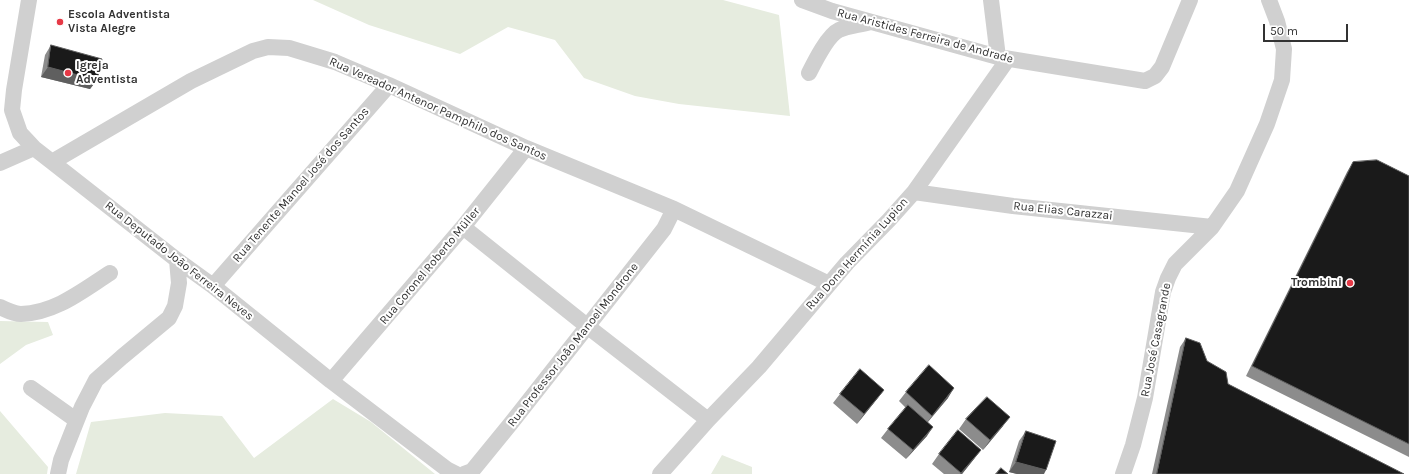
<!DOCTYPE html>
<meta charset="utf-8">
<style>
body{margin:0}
#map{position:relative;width:1409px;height:474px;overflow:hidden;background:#fff;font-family:Karla,sans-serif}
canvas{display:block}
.scale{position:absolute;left:1263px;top:24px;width:85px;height:18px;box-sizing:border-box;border:2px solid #333;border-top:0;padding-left:5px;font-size:12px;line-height:14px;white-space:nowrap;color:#333;-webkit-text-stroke:3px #fff;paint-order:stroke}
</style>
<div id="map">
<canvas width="1409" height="474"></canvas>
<div class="scale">50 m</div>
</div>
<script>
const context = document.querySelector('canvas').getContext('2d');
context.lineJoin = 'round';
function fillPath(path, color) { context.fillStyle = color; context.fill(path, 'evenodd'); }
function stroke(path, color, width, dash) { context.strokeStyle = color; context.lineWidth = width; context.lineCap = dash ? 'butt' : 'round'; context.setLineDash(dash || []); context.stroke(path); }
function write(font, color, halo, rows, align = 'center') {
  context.font = font + ' Karla,sans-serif'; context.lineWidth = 4; context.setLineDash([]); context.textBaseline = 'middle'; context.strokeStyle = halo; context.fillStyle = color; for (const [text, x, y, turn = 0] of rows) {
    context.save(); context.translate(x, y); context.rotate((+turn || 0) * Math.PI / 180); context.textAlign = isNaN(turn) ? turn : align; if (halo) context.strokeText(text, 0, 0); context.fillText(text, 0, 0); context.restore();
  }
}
fillPath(new Path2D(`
 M313 0H723L779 15 790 116 679 104 635 96 584 78 555 40 508 27 460 54 369 25Z
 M0 321 48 322 53 335 26 345 0 364Z
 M333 399 371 422 435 474H76L91 422 165 413 222 416 254 458Z
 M0 411 48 467 47 474H0Z
 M722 455 752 467V474H711Z`), '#e6ecdf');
stroke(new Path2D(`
 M29 0 14 90 12 110 20 133 34 148 52 162 177 260 213 286 331 381 448 470 456 474
 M802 0 832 11 998 57 1145 81 1155 76 1162 67 1190 0
 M991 0 998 57
 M809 73C815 61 828 35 839 30 848 26 860 25 870 22
 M52 162 191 81 253 51 268 47 289 48 335 62 389 85 526 148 674 209 829 284
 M0 163 34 148
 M914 192 1013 206 1212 227
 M463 227 587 326 708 420
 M213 286 389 85
 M0 307C6 310 14 314 21 314 55 313 82 291 110 273
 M331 381 463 227 526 148
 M31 388 76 420
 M58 474 61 460 82 407 96 380 122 357 169 318 175 306 179 283 177 260
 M464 474 472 471 512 422 664 229 674 209
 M660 474 708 420 759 367 847 263 889 220 914 192 1008 59
 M1123 474 1133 445 1145 398 1163 292 1168 278 1175 264 1212 227 1237 191 1267 124 1282 80 1284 49 1277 21 1269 0`), '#d0d0d0', 16);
fillPath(new Path2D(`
 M51 45 97 80 90 89 41 77 45 55Z
 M1353 162 1409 176V457L1246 376 1347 172Z
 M1186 338 1228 384 1404 474H1152L1180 347Z
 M884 390 877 399 857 424 833 403 840 394Z
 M906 392 948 398 928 422 927 436 906 459 881 438 888 429 906 408 899 401Z
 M966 419 1003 426 983 450 959 429Z
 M1026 431 1044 474H1017L1009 472 1019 441Z
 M981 450 974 459 962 474H944L932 464 939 454Z`), '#8c8c8c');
fillPath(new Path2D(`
 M48 67 97 80 90 89 41 77Z
 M954 388 948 398 925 425 932 416Z
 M884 390 877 399 857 424 864 414Z
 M1010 417 1003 426 983 450 990 440Z
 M933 427 927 436 906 459 913 450Z
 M981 450 974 459 962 474H960Z
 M1016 462 1046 470 1044 474H1017L1009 472Z`), '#5f5f5f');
const building = new Path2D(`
 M51 45 102 59 97 80 48 67Z
 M1377 160 1409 176V444L1252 366 1353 162Z
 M1186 338 1200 343 1207 361 1226 372 1228 384 1404 474H1157Z
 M929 365 954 388 932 416 906 392Z
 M860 369 884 390 864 414 840 394Z
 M987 397 1010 417 990 440 966 419Z
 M908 405 933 427 913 450 888 429Z
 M958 430 981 450 961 473 939 454Z
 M1026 431 1056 441 1046 470 1016 462Z
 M1001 468 1008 474H996Z`);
fillPath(building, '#1a1a1a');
stroke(building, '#5f5f5f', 1);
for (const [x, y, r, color] of [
 [60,22,4,"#e63946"],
 [68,73,4,"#e63946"],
 [1350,283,4,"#e63946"]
]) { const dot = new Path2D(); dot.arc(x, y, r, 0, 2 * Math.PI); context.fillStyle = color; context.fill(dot); stroke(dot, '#fff', 1.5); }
write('bold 12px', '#333', '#fff', [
 ["Escola Adventista",68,15],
 ["Vista Alegre",68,29],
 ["Igreja",76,66],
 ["Adventista",76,80],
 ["Trombini",1342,283,"right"]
], 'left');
write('12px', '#333', '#fff', [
 ["Rua Aristides Ferreira de Andrade",925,36,15],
 ["Rua Vereador Antenor Pamphilo dos Santos",438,109,24],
 ["Rua Tenente Manoel José dos Santos",301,185,-49],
 ["Rua Elias Carazzai",1063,211,6],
 ["Rua Dona Hermínia Lupion",857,254,-48],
 ["Rua Deputado João Ferreira Neves",179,261,38],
 ["Rua Coronel Roberto Müller",430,266,-50],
 ["Rua José Casagrande",1156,340,-79],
 ["Rua Professor João Manoel Mondrone",573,345,-52]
]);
</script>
